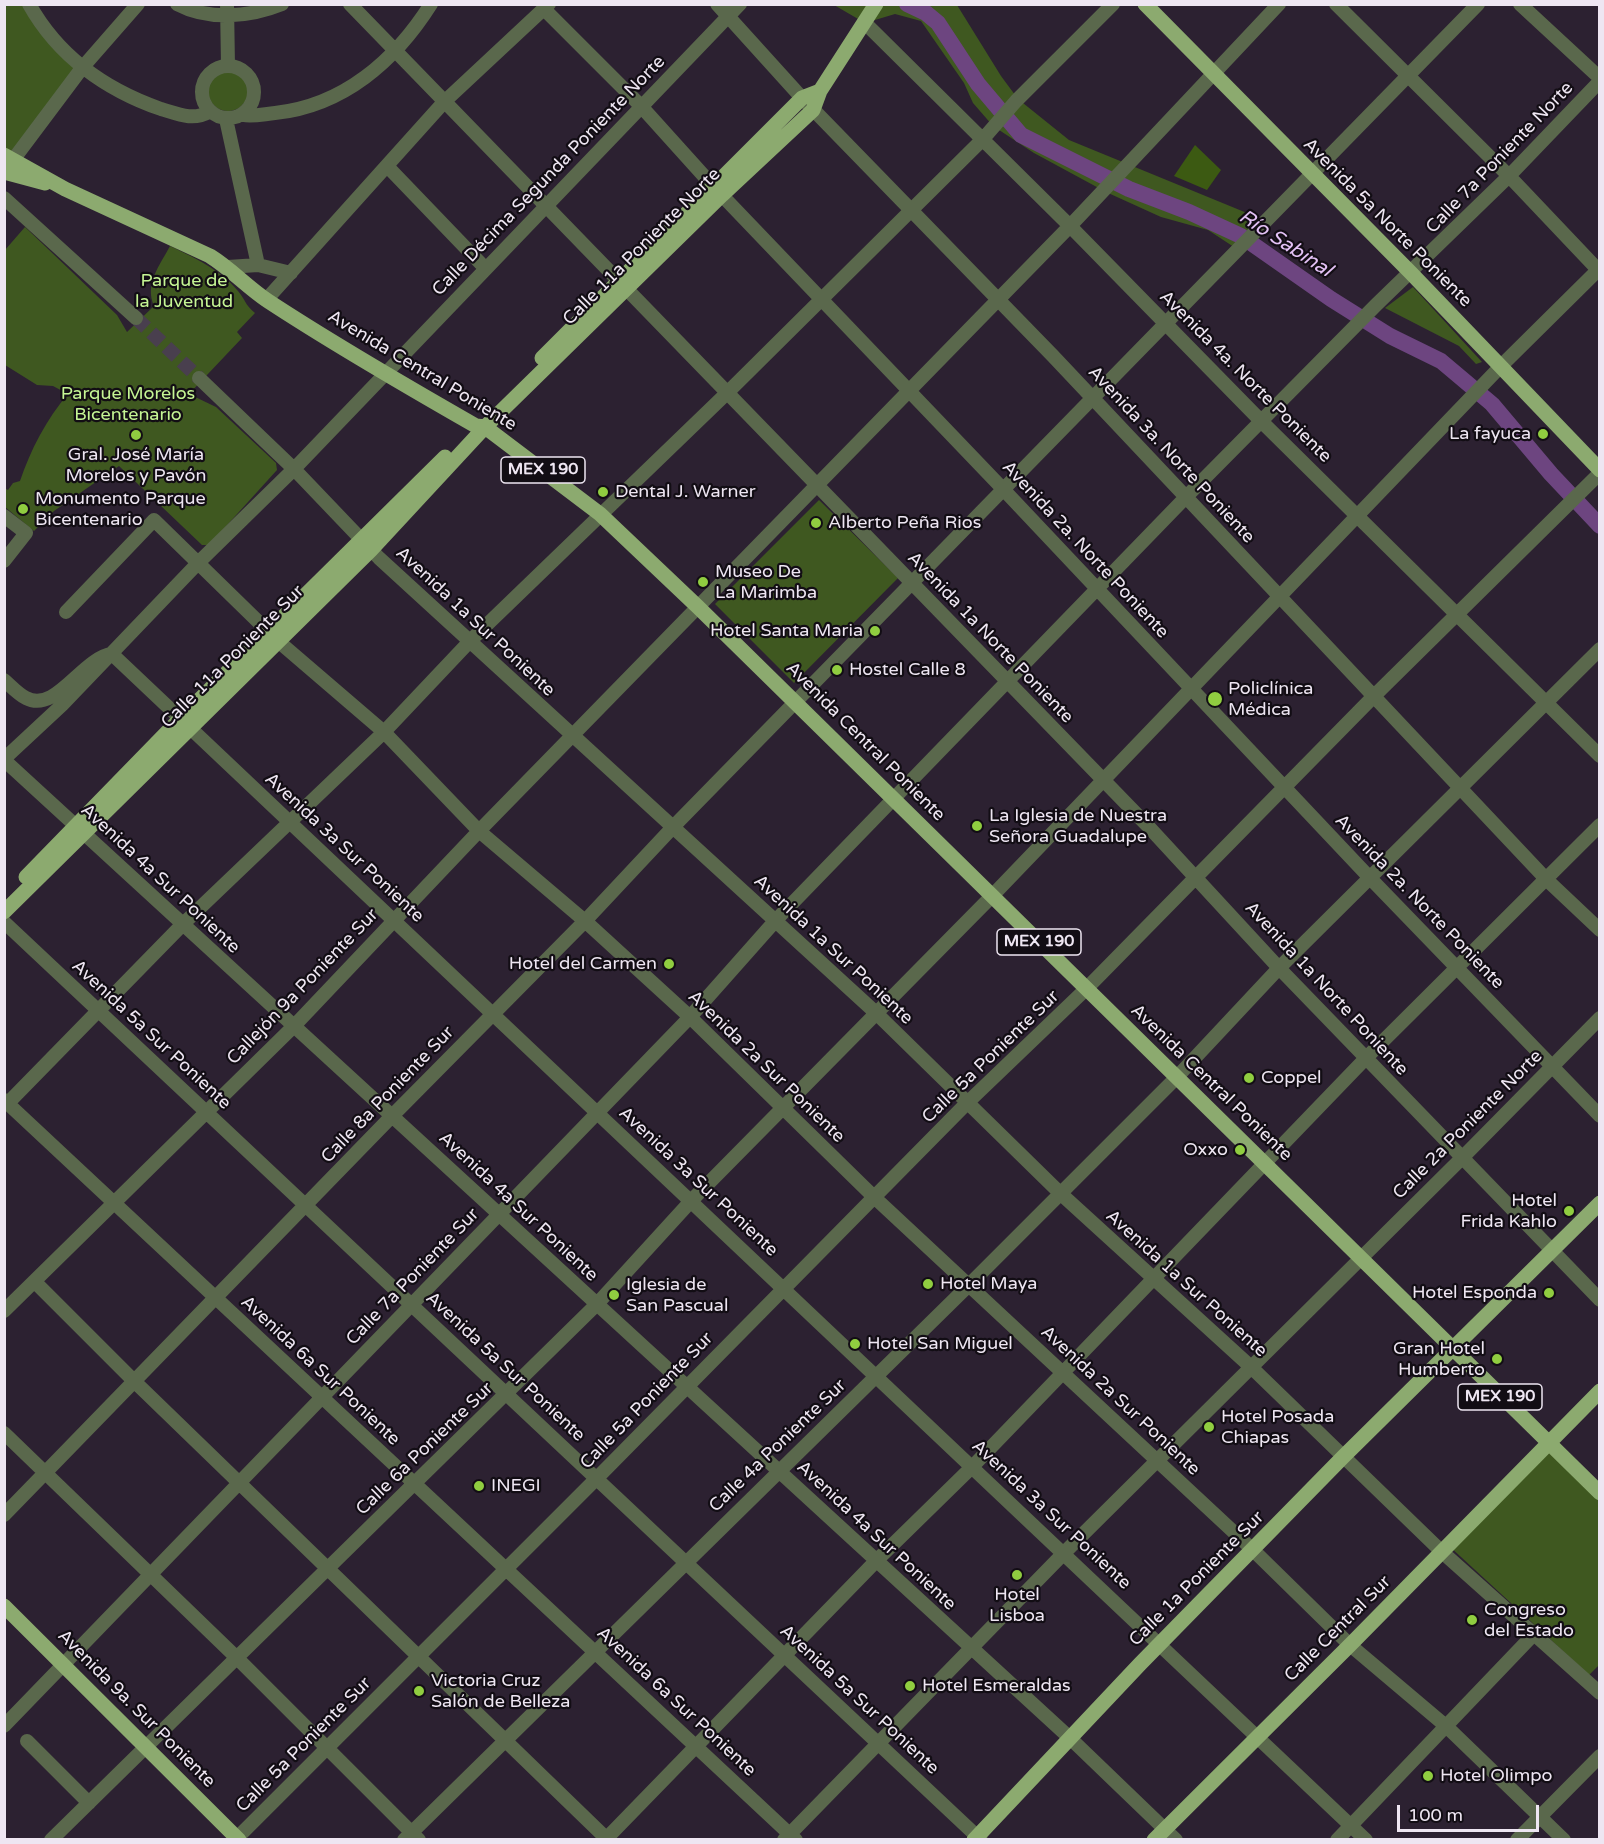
<!DOCTYPE html>
<meta charset="utf-8">
<style>
body{margin:0}
#map{position:relative;width:1604px;height:1844px;overflow:hidden;background:#2c2131;font-family:"Varela Round",sans-serif}
canvas{display:block}
.frame{position:absolute;inset:0;border:6px solid #eee6f2;pointer-events:none}
.scale{position:absolute;left:1397px;top:1805px;width:142px;height:27px;box-sizing:border-box;border:3px solid #eee6f2;border-top:0;padding-left:8px;font-size:18px;line-height:21px;white-space:nowrap;color:#eee6f2;-webkit-text-stroke:4px #120d14;paint-order:stroke}
</style>
<div id="map">
<canvas width="1604" height="1844"></canvas>
<div class="frame"></div>
<div class="scale">100 m</div>
</div>
<script>
const context = document.querySelector('canvas').getContext('2d');
context.lineJoin = 'round';
function fillPath(path, color) { context.fillStyle = color; context.fill(path, 'evenodd'); }
function stroke(path, color, width, dash) { context.strokeStyle = color; context.lineWidth = width; context.lineCap = dash ? 'butt' : 'round'; context.setLineDash(dash || []); context.stroke(path); }
function write(font, color, halo, rows, align = 'center') {
  context.font = font + ' "Varela Round",sans-serif'; context.lineWidth = 4.5; context.setLineDash([]); context.textBaseline = 'middle'; context.strokeStyle = halo; context.fillStyle = color; for (const [text, x, y, turn = 0] of rows) {
    context.save(); context.translate(x, y); context.rotate((+turn || 0) * Math.PI / 180); context.textAlign = isNaN(turn) ? turn : align; if (halo) context.strokeText(text, 0, 0); context.fillText(text, 0, 0); context.restore();
  }
}
fillPath(new Path2D(`
 M5 5H32L82 68 12 158 5 155Z
 M834 5H957L1001 76 1018 99 1069 140 1264 220 1237 249 1208 230 1161 217 1106 192 1034 153 993 126 973 103 964 83 921 21 895 14 865 23Z
 M208 91a20 20 0 1 1 40 0a20 20 0 1 1-40 0Z
 M25 227 117 315 127 332 154 306C144 284 160 265 170 246 193 257 221 270 238 291 245 299 245 305 255 313L237 332 242 338 189 394 216 407 276 463 277 470 209 545H202L119 466 54 511 34 531 5 507 4 488 8 490 13 483 20 481C30 451 47 418 68 394L53 386 37 385 5 365V250Z
 M1413 287 1482 362 1476 364 1459 346 1385 308Z
 M819 500 898 578 794 683 715 604Z
 M1546 1446 1599 1499V1665L1589 1675 1448 1545Z`), '#3f5820');
fillPath(new Path2D(`
 M1195 145 1221 170 1207 190 1174 176Z`), '#3c5a12');
stroke(new Path2D(`
 M907 4 926 13 938 23 978 84 1021 135 1129 189 1189 212 1241 236 1331 299 1390 336 1441 361 1492 404 1551 474 1600 526`), '#6d4580', 16);
stroke(new Path2D(`
 M136 318 199 378`), '#493f4e', 14, [14, 7]);
stroke(new Path2D(`
 M29 4C58 56 106 90 161 109 178 114 193 121 209 112
 M177 4C209 21 250 17 282 4
 M227 4 228 66
 M350 4 1147 825 1279 968 1600 1300
 M717 4 802 98 1053 356 1547 880 1600 930
 M1336 4 1509 176 1600 272
 M1520 4 1600 78
 M544 9 640 105 713 186 1003 489 1370 878 1600 1116
 M865 23 1070 226 1262 422 1600 756
 M202 92a26 26 0 1 1 52 0a26 26 0 1 1-52 0Z
 M243 115C253 117 264 114 275 113 343 106 395 61 431 4
 M226 119 258 265
 M387 166 485 268
 M7 168 82 68 138 4
 M4 198 136 318
 M228 267 258 265 291 273
 M266 300 444 102 549 4
 M199 378 294 469 379 558 875 1012 1060 1193 1251 1367 1441 1551 1600 1693
 M4 516 26 533 4 561
 M66 612 154 520 278 641 384 732 479 831 585 921 690 1017 874 1197 1253 1550 1350 1645 1447 1727 1564 1840
 M4 680C11 686 18 694 26 698 56 714 82 658 112 654L1366 1840
 M4 759 62 705 199 562 294 469 740 4
 M4 760 1071 1739 1176 1840
 M4 922 981 1840
 M4 1100 796 1840
 M8 1103 183 924 384 732 471 640 728 392 983 139 1016 101 1113 4
 M35 1282 134 1381 608 1840
 M4 1311 294 1026 479 831 1070 226 1279 4
 M4 1433 237 1658 419 1840
 M4 1515 392 1116 585 921 674 826 1478 4
 M4 1726 690 1017 776 920 1186 497 1376 305 1509 176 1600 81
 M27 1741 89 1803
 M51 1840 597 1304 691 1201 992 896 1501 366 1600 268
 M235 1840 597 1478 966 1104 1086 989 1374 696 1600 473
 M404 1840 970 1284 1176 1078 1279 968 1600 649
 M605 1840 877 1560 973 1466 1366 1058 1600 825
 M784 1840 1065 1552 1462 1158 1600 1018
 M1337 1840 1534 1634
 M1517 1840 1600 1756`), '#5a684c', 14);
stroke(new Path2D(`
 M1145 4 1411 273 1600 470
 M4 155 65 189 210 256C231 269 247 287 268 301 335 345 406 386 476 426L485 427 600 514 698 607 1600 1493
 M4 172 45 183
 M542 358 802 98 820 91
 M26 877 180 719 445 457
 M4 912 371 550 485 427 722 195 813 110 820 91 876 4
 M4 1606 239 1840
 M974 1840 1140 1664 1343 1457 1600 1203
 M1154 1840 1350 1645 1600 1391`), '#8caa6f', 15);
for (const [x, y, r, color] of [
 [1543,434,6,"#90cd40"],
 [136,435,6,"#90cd40"],
 [603,492,6,"#90cd40"],
 [23,509,6,"#90cd40"],
 [816,523,6,"#90cd40"],
 [703,582,6,"#90cd40"],
 [875,631,6,"#90cd40"],
 [837,670,6,"#90cd40"],
 [1215,699,8,"#90cd40"],
 [977,826,6,"#90cd40"],
 [669,964,6,"#90cd40"],
 [1249,1078,6,"#90cd40"],
 [1240,1150,6,"#90cd40"],
 [1569,1211,6,"#90cd40"],
 [928,1284,6,"#90cd40"],
 [1549,1293,6,"#90cd40"],
 [614,1295,6,"#90cd40"],
 [855,1344,6,"#90cd40"],
 [1497,1359,6,"#90cd40"],
 [1209,1427,6,"#90cd40"],
 [479,1486,6,"#90cd40"],
 [1017,1575,6,"#90cd40"],
 [1472,1620,6,"#90cd40"],
 [910,1686,6,"#90cd40"],
 [419,1691,6,"#90cd40"],
 [1428,1776,6,"#90cd40"]
]) { const dot = new Path2D(); dot.arc(x, y, r, 0, 2 * Math.PI); context.fillStyle = color; context.fill(dot); stroke(dot, '#120d14', 2); }
for (const [x, y, w] of [
 [543,470,84],
 [1039,942,84],
 [1500,1397,84]
]) { const box = new Path2D(); box.roundRect(x - w / 2, y - 13, w, 26, 4.5); context.fillStyle = '#120d14'; context.fill(box); stroke(box, '#eee6f2', 1.5); }
write('bold 16px', '#eee6f2', null, [
 ["MEX 190",543,470],
 ["MEX 190",1039,942],
 ["MEX 190",1500,1397]
]);
write('18px', '#eee6f2', '#120d14', [
 ["Calle 7a Poniente Norte",1500,158,-46],
 ["Calle Décima Segunda Poniente Norte",549,176,-46],
 ["Avenida 5a Norte Poniente",1387,223,45],
 ["Calle 11a Poniente Norte",642,247,-45],
 ["Avenida Central Poniente",422,371,31],
 ["Avenida 4a. Norte Poniente",1245,377,45],
 ["Avenida 3a. Norte Poniente",1171,455,47],
 ["Avenida 2a. Norte Poniente",1085,550,47],
 ["Avenida 1a Sur Poniente",475,622,43],
 ["Avenida 1a Norte Poniente",990,638,46],
 ["Calle 11a Poniente Sur",233,657,-45],
 ["Avenida Central Poniente",865,742,45],
 ["Avenida 3a Sur Poniente",344,848,43],
 ["Avenida 4a Sur Poniente",160,879,43],
 ["Avenida 2a. Norte Poniente",1419,902,46],
 ["Avenida 1a Sur Poniente",833,950,43],
 ["Callejón 9a Poniente Sur",303,987,-46],
 ["Avenida 1a Norte Poniente",1326,989,47],
 ["Avenida 5a Sur Poniente",151,1035,43],
 ["Calle 5a Poniente Sur",991,1057,-44],
 ["Avenida 2a Sur Poniente",766,1067,44],
 ["Avenida Central Poniente",1211,1083,44],
 ["Calle 8a Poniente Sur",388,1095,-46],
 ["Calle 2a Poniente Norte",1468,1125,-45],
 ["Avenida 3a Sur Poniente",698,1182,43],
 ["Avenida 4a Sur Poniente",518,1207,43],
 ["Calle 7a Poniente Sur",413,1277,-46],
 ["Avenida 1a Sur Poniente",1186,1284,42],
 ["Avenida 5a Sur Poniente",505,1367,43],
 ["Avenida 6a Sur Poniente",320,1371,43],
 ["Calle 5a Poniente Sur",647,1401,-46],
 ["Avenida 2a Sur Poniente",1120,1401,43],
 ["Calle 4a Poniente Sur",778,1446,-44],
 ["Calle 6a Poniente Sur",425,1449,-44],
 ["Avenida 3a Sur Poniente",1051,1515,43],
 ["Avenida 4a Sur Poniente",876,1536,43],
 ["Calle 1a Poniente Sur",1197,1579,-45],
 ["Calle Central Sur",1338,1629,-45],
 ["Avenida 5a Sur Poniente",859,1700,43],
 ["Avenida 6a Sur Poniente",676,1702,43],
 ["Avenida 9a. Sur Poniente",136,1709,45],
 ["Calle 5a Poniente Sur",304,1745,-45]
]);
write('18px', '#c5f594', '#120d14', [
 ["Parque de",184,281],
 ["la Juventud",184,302],
 ["Parque Morelos",128,394],
 ["Bicentenario",128,415]
]);
write('18px', '#eee6f2', '#120d14', [
 ["La fayuca",1531,434,"right"],
 ["Gral. José María",136,455,"center"],
 ["Morelos y Pavón",136,476,"center"],
 ["Dental J. Warner",615,492],
 ["Monumento Parque",35,499],
 ["Bicentenario",35,520],
 ["Alberto Peña Rios",828,523],
 ["Museo De",715,572],
 ["La Marimba",715,593],
 ["Hotel Santa Maria",863,631,"right"],
 ["Hostel Calle 8",849,670],
 ["Policlínica",1228,689],
 ["Médica",1228,710],
 ["La Iglesia de Nuestra",989,816],
 ["Señora Guadalupe",989,837],
 ["Hotel del Carmen",657,964,"right"],
 ["Coppel",1261,1078],
 ["Oxxo",1228,1150,"right"],
 ["Hotel",1557,1201,"right"],
 ["Frida Kahlo",1557,1222,"right"],
 ["Hotel Maya",940,1284],
 ["Iglesia de",626,1285],
 ["San Pascual",626,1306],
 ["Hotel Esponda",1537,1293,"right"],
 ["Hotel San Miguel",867,1344],
 ["Gran Hotel",1485,1349,"right"],
 ["Humberto",1485,1370,"right"],
 ["Hotel Posada",1221,1417],
 ["Chiapas",1221,1438],
 ["INEGI",491,1486],
 ["Hotel",1017,1595,"center"],
 ["Lisboa",1017,1616,"center"],
 ["Congreso",1484,1610],
 ["del Estado",1484,1631],
 ["Victoria Cruz",431,1681],
 ["Salón de Belleza",431,1702],
 ["Hotel Esmeraldas",922,1686],
 ["Hotel Olimpo",1440,1776]
], 'left');
write('italic 20px', '#e3c1f5', '#120d14', [
 ["Río Sabinal",1285,244,33]
]);
</script>
